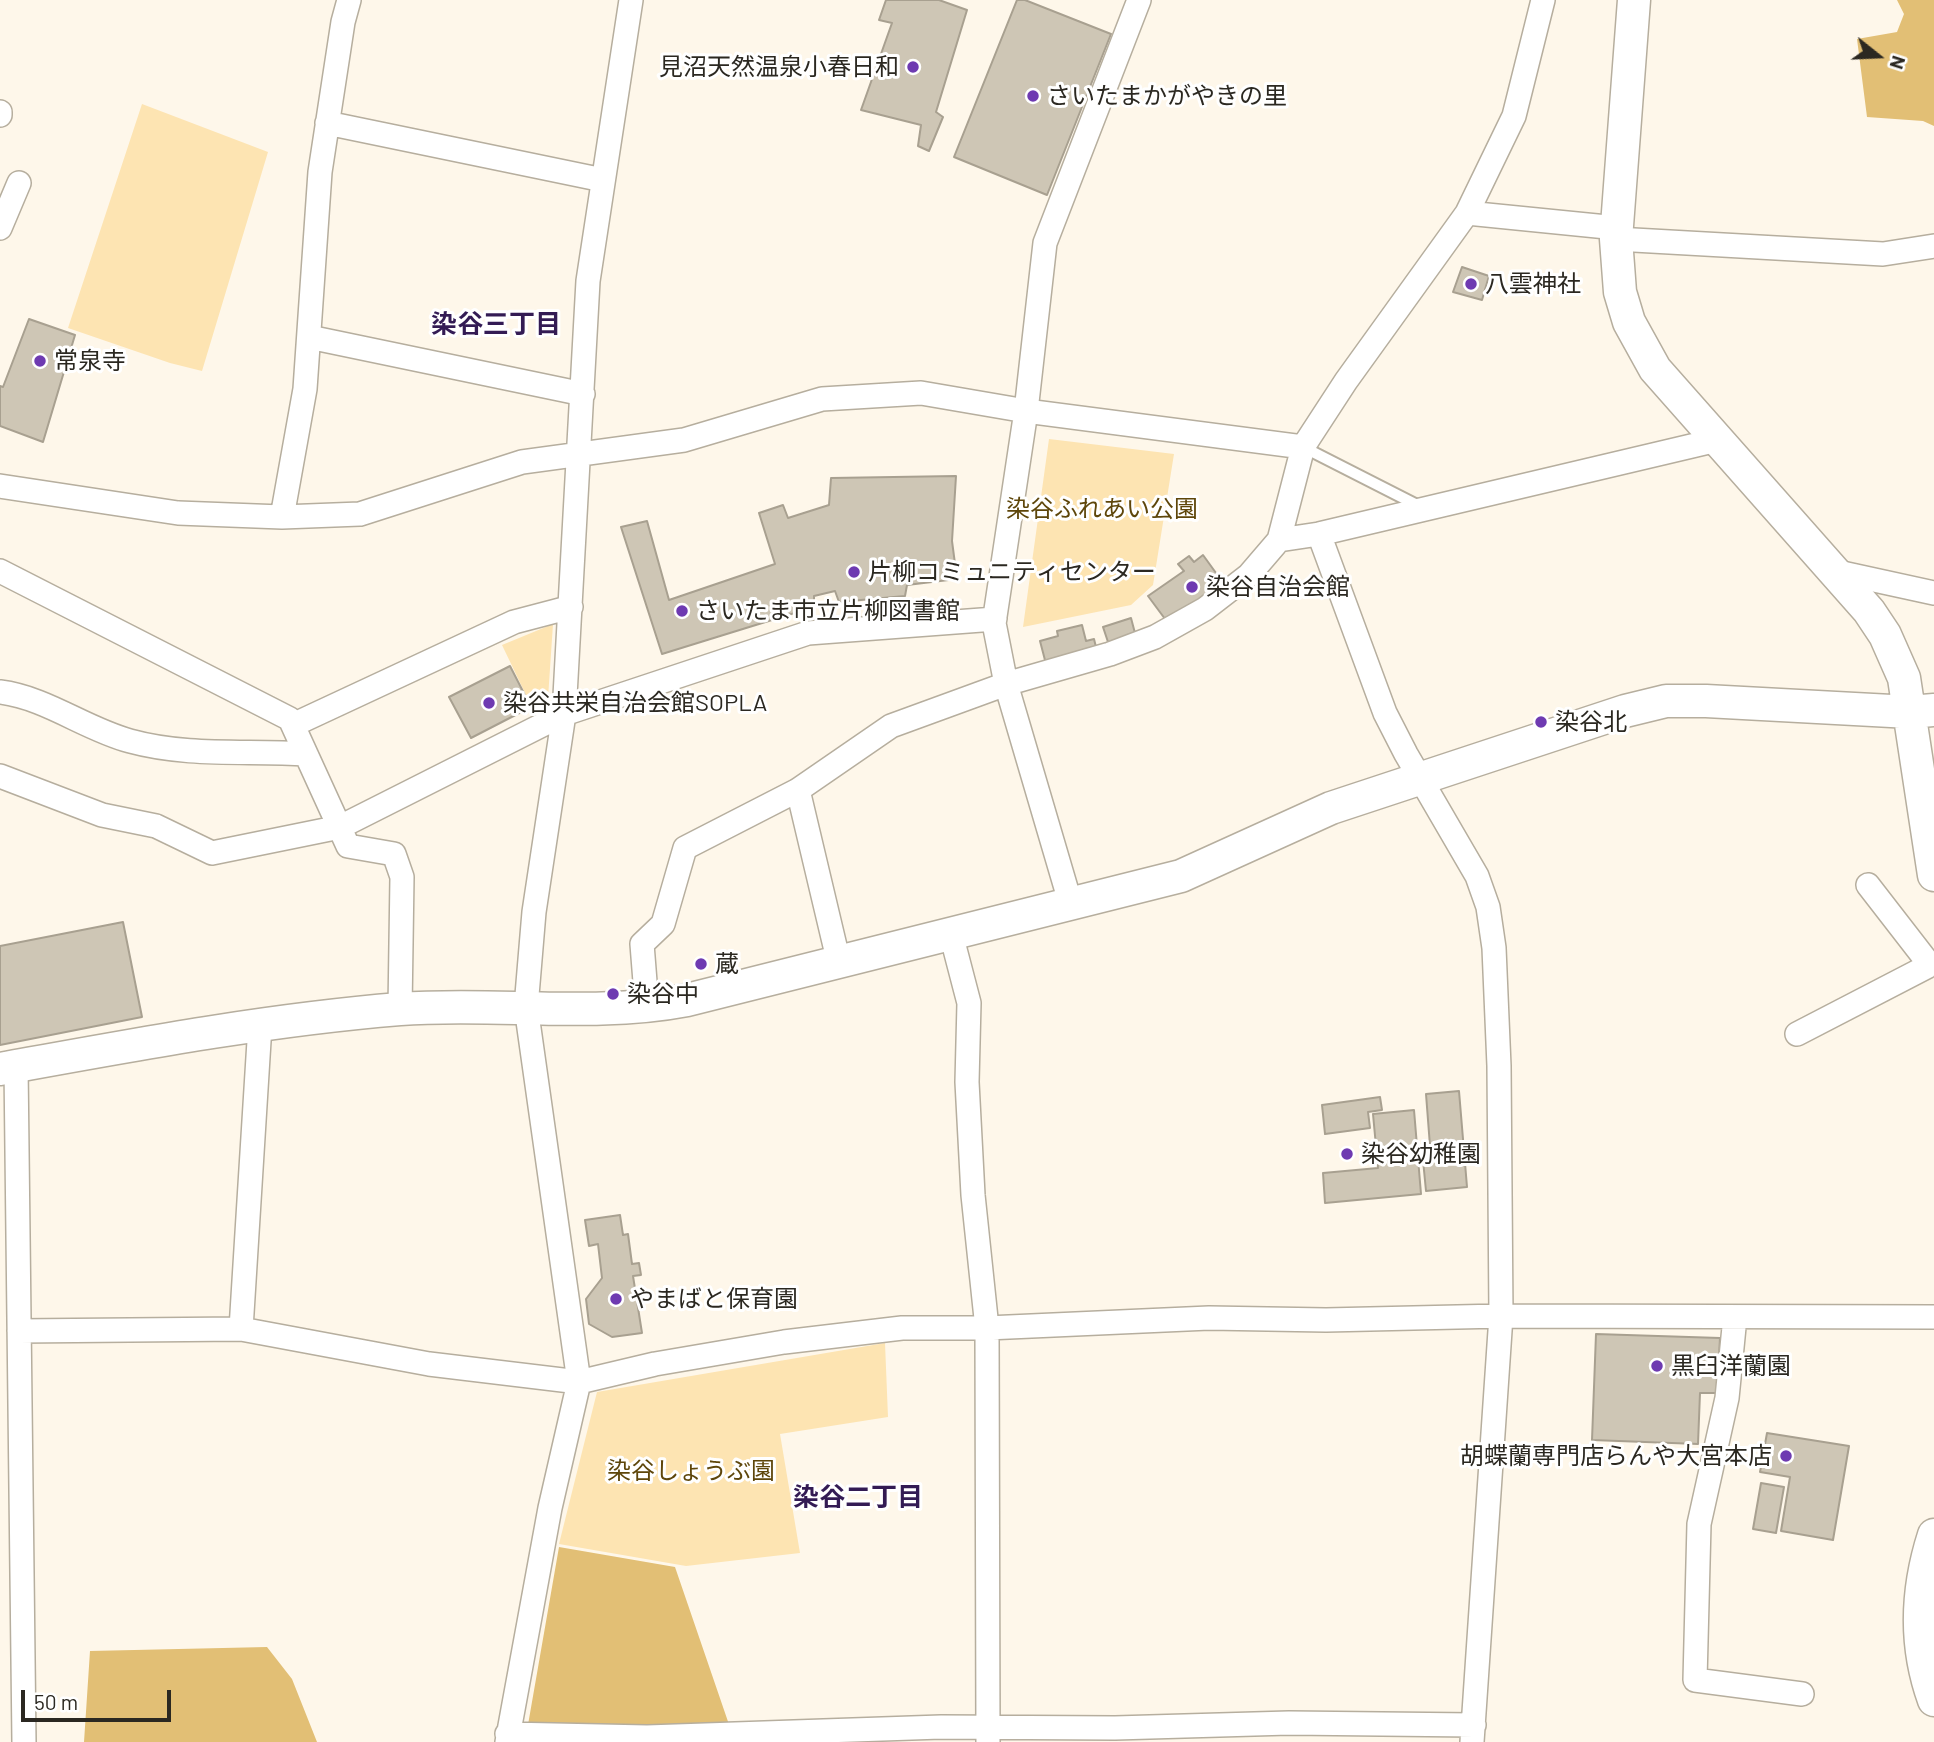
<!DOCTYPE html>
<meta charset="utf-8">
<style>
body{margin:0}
#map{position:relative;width:1934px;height:1742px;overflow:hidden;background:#fef7ea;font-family:Barlow,sans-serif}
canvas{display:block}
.north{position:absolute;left:1843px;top:21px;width:70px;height:70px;-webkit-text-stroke:5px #fff;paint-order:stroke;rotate:108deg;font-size:19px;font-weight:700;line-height:28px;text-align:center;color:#2b2821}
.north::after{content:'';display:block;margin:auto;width:24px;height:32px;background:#2b2821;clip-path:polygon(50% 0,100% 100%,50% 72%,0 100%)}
.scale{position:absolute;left:21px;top:1690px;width:150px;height:32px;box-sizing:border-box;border:4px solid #2b2821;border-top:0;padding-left:9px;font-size:21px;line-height:24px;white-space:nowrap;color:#2b2821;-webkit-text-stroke:5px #fff;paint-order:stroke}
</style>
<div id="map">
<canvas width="1934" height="1742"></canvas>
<div class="north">N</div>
<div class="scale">50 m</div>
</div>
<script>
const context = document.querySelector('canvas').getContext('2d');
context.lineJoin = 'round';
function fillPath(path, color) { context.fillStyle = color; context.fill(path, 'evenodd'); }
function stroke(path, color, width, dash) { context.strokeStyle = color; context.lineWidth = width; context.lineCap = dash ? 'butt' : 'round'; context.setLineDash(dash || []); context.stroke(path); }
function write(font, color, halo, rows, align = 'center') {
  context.font = font + ' Barlow,"Noto Sans JP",sans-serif'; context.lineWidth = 6; context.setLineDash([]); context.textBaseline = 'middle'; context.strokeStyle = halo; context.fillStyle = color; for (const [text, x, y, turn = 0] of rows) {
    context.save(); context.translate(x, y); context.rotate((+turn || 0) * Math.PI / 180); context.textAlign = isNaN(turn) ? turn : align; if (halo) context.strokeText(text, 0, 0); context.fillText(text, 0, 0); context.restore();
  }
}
fillPath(new Path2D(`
 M142 104 268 152 202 371 170 363 68 328Z
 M1049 439 1174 454 1153 585 1131 605 1023 627Z
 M553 624 547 713 537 718 502 645Z
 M885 1343 888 1417 780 1434 800 1553 686 1566 559 1544 597 1392Z`), '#fde4b2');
fillPath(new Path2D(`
 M1897 0H1934V126L1923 121 1867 117 1857 39 1897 32 1904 14Z
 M559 1547 675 1567 735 1742H525Z
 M267 1647 292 1679 317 1742H84L90 1651Z`), '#e2bf75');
const building = new Path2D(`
 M886 0H939L967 10 936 112 943 117 929 151 918 146 921 125 861 110 892 23 879 20Z
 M1017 0H1025L1111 34 1047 195 954 157Z
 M1462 267 1489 276 1482 300 1453 292Z
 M29 319 75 335 43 442 0 426V386L3 387Z
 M956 476 952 541 957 579 907 585 905 596 839 602 835 591 814 596V607L662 654 621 527 647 521 669 600 775 564 759 513 783 505 788 518 829 505 831 478Z
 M1203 555 1224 584 1168 623 1148 596 1184 571 1178 564 1189 556 1194 562Z
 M1131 618 1136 637 1109 645 1103 627Z
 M1082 625 1086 641 1094 639 1097 651 1046 664 1040 641 1058 636 1057 631Z
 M510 666 531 707 471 738 449 697Z
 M123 922 142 1017 0 1045V946Z
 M1459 1091 1467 1187 1426 1191 1423 1160 1431 1159 1426 1094Z
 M1380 1097 1382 1110 1368 1112 1370 1128 1325 1134 1322 1105Z
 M1414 1110 1421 1194 1325 1203 1323 1173 1378 1168 1373 1114Z
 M620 1215 623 1235 628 1234 632 1264 639 1263 641 1275 633 1276 642 1333 612 1337 589 1324 586 1299 602 1278 598 1244 589 1246 585 1220Z
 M1596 1334 1720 1338 1717 1393H1700L1698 1444 1592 1440Z
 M1767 1433 1849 1446 1833 1540 1781 1531 1790 1477 1760 1472Z
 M1761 1483 1784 1487 1776 1533 1753 1529Z`);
fillPath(building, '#cec6b5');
stroke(building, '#a8a090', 2);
const lane = new Path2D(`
 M1303 447 1419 506`);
const street = new Path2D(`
 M0 112V115
 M327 123 603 180
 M1467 213 1617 228
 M0 228 19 183
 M1616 239 1883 254 1934 246
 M309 337 583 394
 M0 486 178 513 282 517 360 514 522 462 684 440 822 399 921 393 1026 411 1303 447
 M282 517 305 389 320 172 343 22 349 0
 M1319 534 1385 713 1406 754 1477 876 1488 907 1494 948 1499 1066 1501 1316 1472 1742
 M1279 540 1319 534 1717 440
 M0 571 290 719 348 846 394 854 402 877 400 1009
 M1833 571 1934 593
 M0 692C47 698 85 729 130 741 188 757 248 750 306 754
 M293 725 514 622 571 607
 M0 776 102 815 156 826 212 853 340 827 564 714 808 633 995 619
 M798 790 839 963
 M1868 885 1930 965
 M1071 905 1006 684 994 623 1026 411 1045 243 1139 0
 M951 934 969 1003 967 1082 973 1195 987 1328 988 1742
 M647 1007 642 944 663 924 685 848 798 790 891 726 1006 684 1110 654 1155 637 1205 609 1249 575 1279 540 1303 447 1346 381 1467 213 1514 116 1543 0
 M1797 1034 1934 963
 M16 1066 24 1742
 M1735 1317 1727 1398 1699 1524 1695 1680 1802 1694
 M241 1329 260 1025
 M19 1331 241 1329 429 1364 579 1382 655 1364 784 1342 902 1328H987L1209 1318 1326 1320 1501 1316 1934 1317
 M507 1734 647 1737 941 1727 1115 1728 1289 1723 1474 1725
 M507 1742 550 1508 579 1382 526 1007 534 912 564 714 588 281 631 0`);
const secondary = new Path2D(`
 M1634 0 1616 239 1620 292 1629 322 1655 369 1869 611 1885 635 1904 678 1934 875
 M0 1069C133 1045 265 1020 400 1009 495 1002 593 1018 687 1000L1181 876 1331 808 1625 711 1666 701H1706L1910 712 1934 710
 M1934 1535C1916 1591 1914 1645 1934 1700`);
stroke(lane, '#b6ae9e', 14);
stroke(street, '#b6ae9e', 26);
stroke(secondary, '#b6ae9e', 35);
stroke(lane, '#fff', 10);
stroke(street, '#fff', 23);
stroke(secondary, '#fff', 32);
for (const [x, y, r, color] of [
 [913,67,7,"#6e3ab1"],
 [1033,96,7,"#6e3ab1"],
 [1471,284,7,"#6e3ab1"],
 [40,361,7,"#6e3ab1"],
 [854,572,7,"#6e3ab1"],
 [1192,587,7,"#6e3ab1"],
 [682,611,7,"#6e3ab1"],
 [489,703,7,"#6e3ab1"],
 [1541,722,7,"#6e3ab1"],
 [701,964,7,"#6e3ab1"],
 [613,994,7,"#6e3ab1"],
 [1347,1154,7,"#6e3ab1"],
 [616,1299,7,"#6e3ab1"],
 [1657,1366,7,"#6e3ab1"],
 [1786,1456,7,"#6e3ab1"]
]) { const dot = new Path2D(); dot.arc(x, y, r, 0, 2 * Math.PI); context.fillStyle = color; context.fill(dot); stroke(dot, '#fff', 2.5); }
write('24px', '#2b2821', '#fff', [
 ["見沼天然温泉小春日和",899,67,"right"],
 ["さいたまかがやきの里",1047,96],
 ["八雲神社",1485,284],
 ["常泉寺",54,361],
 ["片柳コミュニティセンター",868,572],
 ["染谷自治会館",1206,587],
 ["さいたま市立片柳図書館",696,611],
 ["染谷共栄自治会館SOPLA",503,703],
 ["染谷北",1555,722],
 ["蔵",715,964],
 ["染谷中",627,994],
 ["染谷幼稚園",1361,1154],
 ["やまばと保育園",630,1299],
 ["黒臼洋蘭園",1671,1366],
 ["胡蝶蘭専門店らんや大宮本店",1772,1456,"right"]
], 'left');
write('24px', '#5e460a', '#fff', [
 ["染谷ふれあい公園",1102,509],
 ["染谷しょうぶ園",691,1471]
]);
write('bold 26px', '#331b54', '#fff', [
 ["染谷三丁目",496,324],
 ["染谷二丁目",858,1497]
]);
</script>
